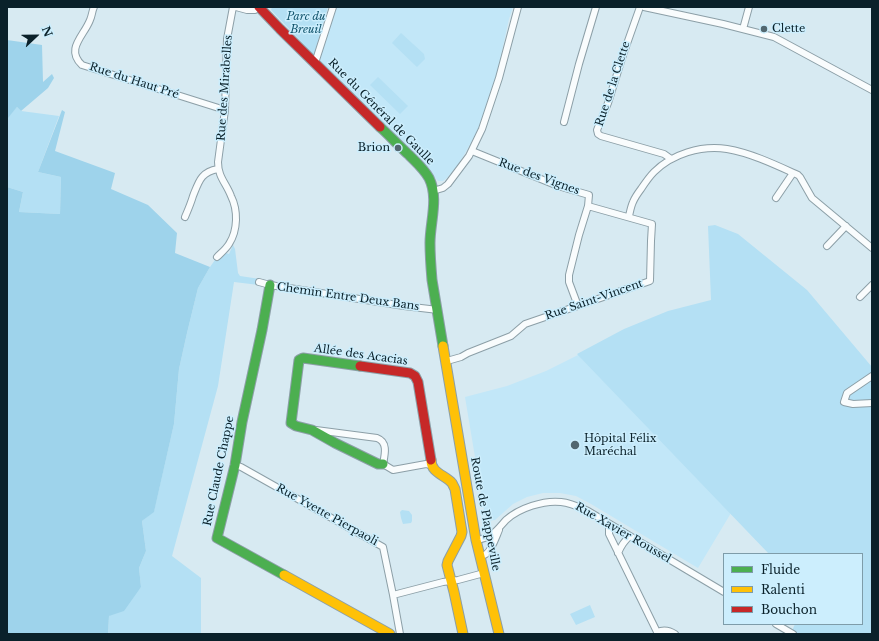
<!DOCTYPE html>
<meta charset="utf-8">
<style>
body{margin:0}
#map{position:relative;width:879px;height:641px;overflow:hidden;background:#d7eaf2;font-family:"Libre Baskerville",serif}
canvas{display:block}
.frame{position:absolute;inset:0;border:8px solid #0a212a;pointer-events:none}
.legend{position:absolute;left:723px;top:553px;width:140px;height:72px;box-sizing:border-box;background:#cceefd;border:1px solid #7e9ca9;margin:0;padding:5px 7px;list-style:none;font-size:12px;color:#0a212a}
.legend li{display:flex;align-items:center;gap:8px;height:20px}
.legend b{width:20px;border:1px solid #7e9ca9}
.north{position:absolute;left:16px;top:16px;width:40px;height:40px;-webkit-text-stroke:3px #cceefd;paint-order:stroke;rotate:68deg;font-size:11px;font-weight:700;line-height:16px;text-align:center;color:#0a212a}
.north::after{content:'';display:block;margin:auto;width:14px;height:18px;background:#0a212a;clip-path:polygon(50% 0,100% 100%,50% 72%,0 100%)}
</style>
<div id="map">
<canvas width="879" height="641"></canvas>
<div class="frame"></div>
<ul class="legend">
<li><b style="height:5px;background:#4caf50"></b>Fluide</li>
<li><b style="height:5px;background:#ffc107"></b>Ralenti</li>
<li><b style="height:5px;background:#c62828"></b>Bouchon</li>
</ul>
<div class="north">N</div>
</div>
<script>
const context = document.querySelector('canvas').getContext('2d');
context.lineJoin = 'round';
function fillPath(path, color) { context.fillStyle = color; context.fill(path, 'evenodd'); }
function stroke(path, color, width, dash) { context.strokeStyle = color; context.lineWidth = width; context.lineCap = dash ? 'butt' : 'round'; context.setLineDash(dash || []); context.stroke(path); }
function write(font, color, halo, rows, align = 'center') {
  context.font = font + ' "Libre Baskerville",serif'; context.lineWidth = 3; context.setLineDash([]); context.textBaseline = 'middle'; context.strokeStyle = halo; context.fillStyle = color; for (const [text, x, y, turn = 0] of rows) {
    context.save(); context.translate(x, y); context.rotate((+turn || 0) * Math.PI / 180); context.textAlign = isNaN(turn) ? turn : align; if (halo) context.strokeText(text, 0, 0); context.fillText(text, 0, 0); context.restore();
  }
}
fillPath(new Path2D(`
 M335 7H513L509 19 496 78 481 123 471 143 458 165 447 178 443 181H438L435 178 318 62Z
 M590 349 734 508 698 568 591 504 576 496 560 493H543L527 497 513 504 495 520 488 521 485 517 465 397 507 386 546 371Z`), '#c2e7f8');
fillPath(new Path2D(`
 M272 7H328L314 55 271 10Z
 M401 33 424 54 425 59 417 67 392 43Z
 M378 77 408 106 400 114 370 85Z
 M17 107 21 111 59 116 38 172 61 177 60 214 19 212 23 192 7 187V118Z
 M715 225 738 234 807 290 872 367V634H793L791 633 795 624H862V554H769L577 354 624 329 668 311 711 300 708 226Z
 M233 245 235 249 238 273 240 276 260 279 259 285 234 282 218 386 172 556 201 578V634H108L109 616 141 587 139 568 146 551 142 521 154 511 174 424 179 369 187 333 198 288 210 267 217 257 226 253 229 254Z
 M402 510 409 511 412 515V521L411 523 403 524 401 518 400 512Z
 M590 605 595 617 576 625 570 614Z`), '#b4e0f4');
fillPath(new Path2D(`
 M7 40 42 45 43 82 52 74 54 78 48 88 21 111 17 107 8 118H7Z
 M62 110 65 112 55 151 115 173 111 189 148 205 177 233 175 253 210 267 198 288 187 333 179 369 174 424 154 512 142 521 146 551 139 568 141 587 124 611 109 616 108 634H7V187L23 192 19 212 60 214 61 177 38 172Z`), '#9ed3eb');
const street = new Path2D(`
 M94 7C92 11 92 16 90 20 84 36 65 49 82 65L225 110
 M236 7 247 10H255L258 7
 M640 7 623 55 608 103 597 130 598 134 601 136 664 154 671 159
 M644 7 723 24 774 37 872 90
 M743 29 749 7
 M315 63 333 7
 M564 122 579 64 596 7
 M472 151 558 186 589 195 588 206 579 235 569 275V282L578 306
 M433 191 443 188 448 184 469 156 482 129 499 78 518 7
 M776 198 793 173
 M629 216C630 212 631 206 633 202 635 197 638 193 641 189 645 183 649 177 654 172 672 154 701 145 727 149 751 153 776 165 798 175L800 177 812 198 872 248
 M185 217C188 210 191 203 193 196 199 181 201 172 218 169
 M827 246 846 226
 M217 257C221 253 226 249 229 244 238 230 238 210 231 196 226 183 218 177 218 162L225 110 227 39 233 7
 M259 282 270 285 404 306 438 310
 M860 297 872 285
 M447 361 461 357 468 353 511 336 525 324 650 281 651 241 652 224 588 206
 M872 376 847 393 844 402 853 404 872 403
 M316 430 377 438C388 442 385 454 383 464L393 470 426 464 431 465
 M235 465 241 467 383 547 393 595 400 634
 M609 524V534L658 634
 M476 540C492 538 496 531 506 520 519 508 544 500 561 502 571 503 579 507 588 511L724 592
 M618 553C621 546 624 541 630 536
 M480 557C481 556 485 555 486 554 492 550 496 537 499 530
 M393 595 443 582 458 580 484 573
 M776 624 793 634
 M657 632C664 629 669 630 675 634`);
const fast = new Path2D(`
 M380 127C390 136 399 146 409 155 416 162 424 169 429 178 439 198 430 222 430 243 430 255 431 268 432 280L443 346
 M270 285 262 330 242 422 235 465 217 538 284 575
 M360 366 303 358 299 360 291 423 296 426 312 430 335 443 378 464H383`);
const slow = new Path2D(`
 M443 346 476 540 499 634
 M431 460C431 473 445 475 452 483 453 485 454 487 455 489L462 532 461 536 448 561 447 565 454 592 463 634
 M284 575 390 634`);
const jam = new Path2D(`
 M259 7 280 29 380 127
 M360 366 410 373 415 376 418 382 431 460`);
stroke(street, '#8c9fa7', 8);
stroke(fast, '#8c9fa7', 11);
stroke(slow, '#8c9fa7', 11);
stroke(jam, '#8c9fa7', 11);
stroke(street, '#f9fcfd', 6);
stroke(fast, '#4caf50', 9);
stroke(slow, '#ffc107', 9);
stroke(jam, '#c62828', 9);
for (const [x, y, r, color] of [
 [764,29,4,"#526770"],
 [398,148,4,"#526770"],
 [575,445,5,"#526770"]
]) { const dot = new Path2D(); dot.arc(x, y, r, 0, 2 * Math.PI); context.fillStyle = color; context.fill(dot); stroke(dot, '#cceefd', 1.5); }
write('italic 11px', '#14566e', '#cceefd', [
 ["Parc du",306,17],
 ["Breuil",306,30]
]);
write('11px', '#0a212a', '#cceefd', [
 ["Clette",772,29],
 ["Brion",390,148,"right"],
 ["Hôpital Félix",584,439],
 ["Maréchal",584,452]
], 'left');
write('11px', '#0a212a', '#cceefd', [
 ["Rue du Haut Pré",134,81,18],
 ["Rue de la Clette",613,84,-72],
 ["Rue des Mirabelles",225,88,-86],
 ["Rue du Général de Gaulle",381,112,45],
 ["Rue des Vignes",539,177,20],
 ["Chemin Entre Deux Bans",348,297,8],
 ["Rue Saint-Vincent",594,300,-19],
 ["Allée des Acacias",361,355,8],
 ["Rue Claude Chappe",219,471,-78],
 ["Route de Plappeville",485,514,79],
 ["Rue Yvette Pierpaoli",327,515,29],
 ["Rue Xavier Roussel",623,533,30]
]);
</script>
